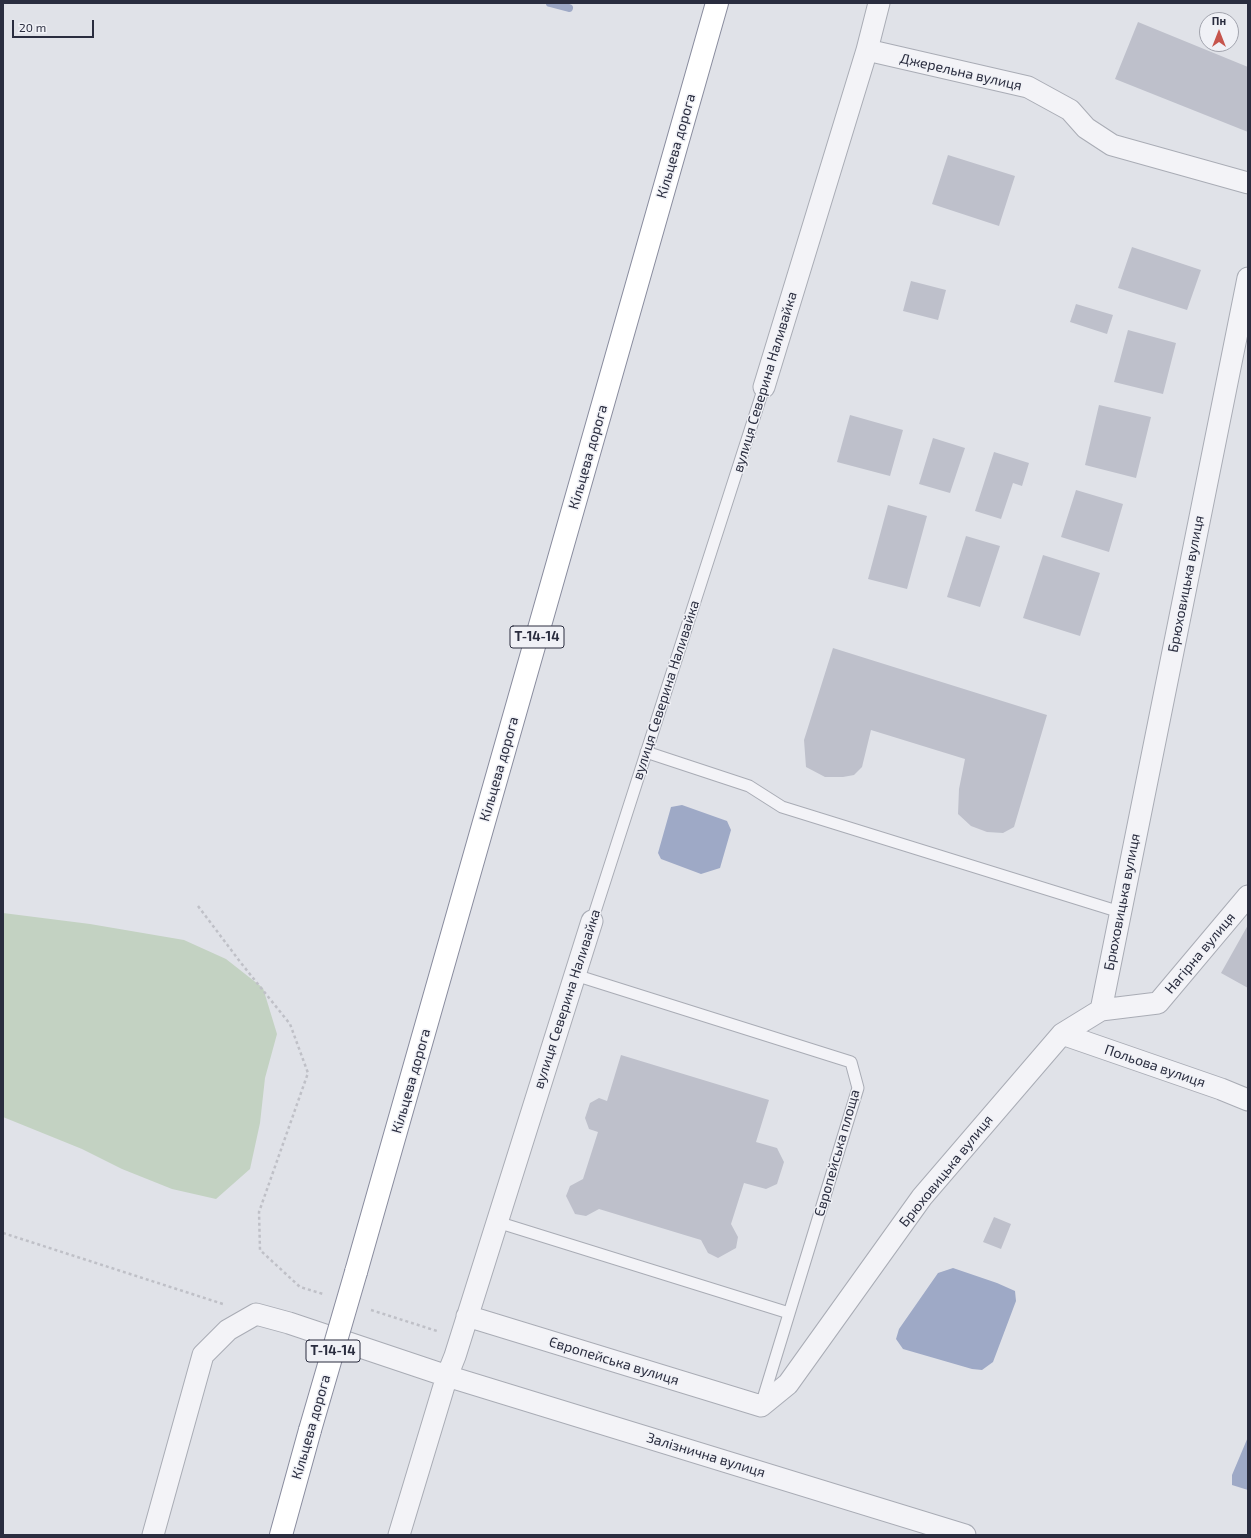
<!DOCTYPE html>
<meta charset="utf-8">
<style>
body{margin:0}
#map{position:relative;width:1251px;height:1538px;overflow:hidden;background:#e0e2e8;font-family:"Exo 2",sans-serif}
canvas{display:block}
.frame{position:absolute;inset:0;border:4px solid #2a2d3f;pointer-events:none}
.north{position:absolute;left:1199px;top:12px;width:40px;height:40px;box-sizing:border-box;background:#f0f1f6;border:1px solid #a1a3ad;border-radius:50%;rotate:0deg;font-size:11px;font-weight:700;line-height:16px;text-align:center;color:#2a2d3f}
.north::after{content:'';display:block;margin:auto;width:14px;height:18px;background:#c6554d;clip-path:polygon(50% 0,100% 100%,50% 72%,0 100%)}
.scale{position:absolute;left:12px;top:20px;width:82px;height:18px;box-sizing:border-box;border:2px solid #2a2d3f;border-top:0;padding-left:5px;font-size:12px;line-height:14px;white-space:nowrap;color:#2a2d3f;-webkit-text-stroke:3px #f0f1f6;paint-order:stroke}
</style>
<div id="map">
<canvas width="1251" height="1538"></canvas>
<div class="frame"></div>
<div class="north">Пн</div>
<div class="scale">20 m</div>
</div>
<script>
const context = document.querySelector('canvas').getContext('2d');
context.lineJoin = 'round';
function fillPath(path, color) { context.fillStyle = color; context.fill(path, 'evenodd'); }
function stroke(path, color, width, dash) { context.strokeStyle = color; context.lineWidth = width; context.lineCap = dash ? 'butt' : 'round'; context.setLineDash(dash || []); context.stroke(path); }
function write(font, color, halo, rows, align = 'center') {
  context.font = font + ' "Exo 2",sans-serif'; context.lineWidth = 3; context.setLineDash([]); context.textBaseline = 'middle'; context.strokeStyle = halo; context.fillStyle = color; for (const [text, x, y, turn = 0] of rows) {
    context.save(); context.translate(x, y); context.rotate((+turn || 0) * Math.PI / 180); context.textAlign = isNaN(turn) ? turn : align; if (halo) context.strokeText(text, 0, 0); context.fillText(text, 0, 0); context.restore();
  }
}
fillPath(new Path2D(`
 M3 913 90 924 184 940 226 959 263 988 277 1034 265 1078 260 1123 250 1169 216 1199 172 1189 122 1169 82 1149 3 1117Z`), '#c3d2c2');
fillPath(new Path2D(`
 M682 805 727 821 731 830 720 868 701 874 661 859 658 853 671 807Z
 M953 1268 997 1283 1015 1291 1016 1301 993 1362 982 1370 972 1369 903 1349 896 1339 899 1329 938 1273Z
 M1248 1437V1490L1232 1485V1475Z`), '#9ea9c6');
stroke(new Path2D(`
 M550 3 569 8`), '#9ea9c6', 8);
fillPath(new Path2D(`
 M1138 22 1248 67V132L1115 79Z
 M948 155 1015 176 999 226 932 204Z
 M1132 247 1201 270 1187 310 1118 288Z
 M911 281 946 290 938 320 903 311Z
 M1076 304 1113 315 1107 334 1070 322Z
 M1128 330 1176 343 1163 394 1114 382Z
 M1099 405 1151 417 1136 478 1085 465Z
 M850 415 903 430 890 476 837 462Z
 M933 438 965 448 950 493 919 484Z
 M994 452 1029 463 1022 486 1013 483 1001 519 975 511Z
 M1076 490 1123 504 1109 552 1061 537Z
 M888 505 927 516 907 589 868 579Z
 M966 536 1000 546 980 607 947 597Z
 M1043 555 1100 573 1080 636 1023 618Z
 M833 648 1047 715 1014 827 1003 833 987 832 971 826 958 814 959 789 965 759 871 730 862 767 854 775 843 777H825L806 767 804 740Z
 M1248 925V988L1221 973Z
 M621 1055 769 1100 756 1142 777 1148 784 1162 777 1184 766 1189 744 1183 731 1224 738 1237 736 1248 718 1258 708 1253 701 1240 599 1209 586 1216 575 1214 566 1196 570 1186 583 1179 598 1132 589 1129 585 1118 590 1103 599 1098 607 1101Z
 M994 1217 1011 1224 1001 1249 983 1242Z`), '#bec0cb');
const service = new Path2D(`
 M646 752 749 786 782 807 1120 912
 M592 921 764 387
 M575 975 851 1062 858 1088 762 1402
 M497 1222 789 1313`);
const minor = new Path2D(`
 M867 50 1028 87 1070 110 1086 128 1112 145 1248 183
 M764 387 867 50 879 3
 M1101 1010 1158 1003 1248 896
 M1062 1034 1221 1089 1248 1100
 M467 1316 761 1406 788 1384 922 1197 1062 1034 1101 1010 1248 278
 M153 1535 203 1355 228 1330 256 1314 289 1323 447 1376 965 1535
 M399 1535 447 1376 455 1356 592 921`);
const trunk = new Path2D(`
 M356 1272 717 3
 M281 1535 310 1430`);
stroke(service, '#a9acb5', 13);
stroke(minor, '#a9acb5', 23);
stroke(trunk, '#898c9e', 24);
stroke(new Path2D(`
 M198 906 241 963 290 1024 308 1073 259 1212 260 1250 300 1287 323 1294
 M3 1233 223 1304
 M371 1310 437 1331`), '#bfc0c7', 2.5, [3, 3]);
stroke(service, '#f3f3f7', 11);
stroke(minor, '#f3f3f7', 21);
stroke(trunk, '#fff', 22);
const trunkBridge = new Path2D(`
 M310 1430 356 1272`);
stroke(trunkBridge, '#898c9e', 24, []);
stroke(trunkBridge, '#fff', 22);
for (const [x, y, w] of [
 [537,637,54],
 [333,1351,54]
]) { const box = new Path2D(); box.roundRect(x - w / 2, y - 11, w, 22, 3); context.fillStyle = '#f0f1f6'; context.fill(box); stroke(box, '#2a2d3f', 1); }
write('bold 13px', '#2a2d3f', null, [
 ["Т-14-14",537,637],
 ["Т-14-14",333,1351]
]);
write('14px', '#2a2d3f', '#f0f1f6', [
 ["Джерельна вулиця",961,72,13],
 ["Кільцева дорога",676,146,-74],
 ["вулиця Северина Наливайка",765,382,-73],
 ["Кільцева дорога",588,457,-74],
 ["Брюховицька вулиця",1186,584,-79],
 ["вулиця Северина Наливайка",666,690,-72],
 ["Кільцева дорога",499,769,-74],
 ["Брюховицька вулиця",1122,902,-79],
 ["Нагірна вулиця",1200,953,-50],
 ["вулиця Северина Наливайка",567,999,-72],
 ["Польова вулиця",1155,1066,19],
 ["Кільцева дорога",411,1081,-74],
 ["Європейська площа",837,1153,-74],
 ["Брюховицька вулиця",946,1171,-51],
 ["Європейська вулиця",614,1361,17],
 ["Кільцева дорога",311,1427,-74],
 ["Залізнична вулиця",706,1455,17]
]);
</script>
